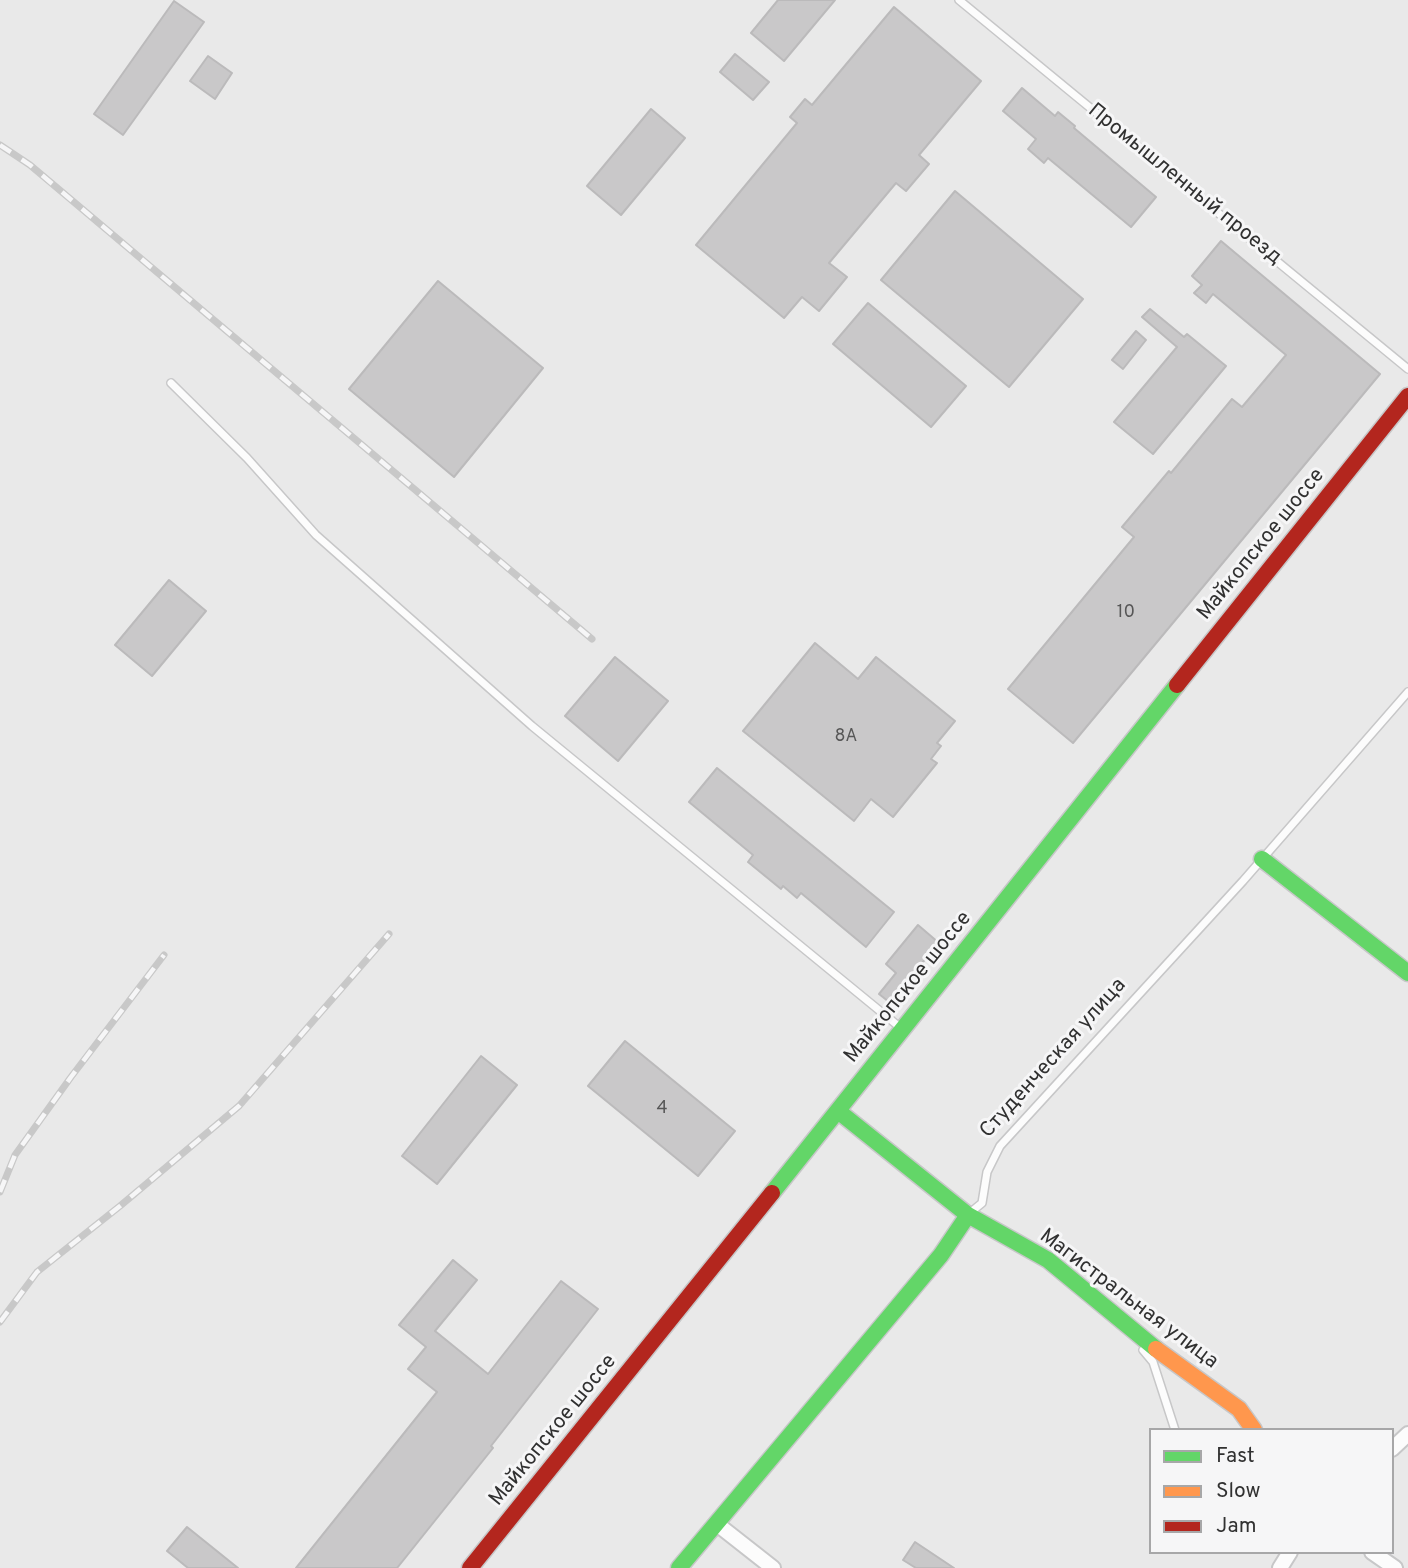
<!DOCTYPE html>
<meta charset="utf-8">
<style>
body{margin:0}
#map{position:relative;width:1408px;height:1568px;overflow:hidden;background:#e9e9e9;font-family:Overpass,sans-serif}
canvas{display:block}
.legend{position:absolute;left:1149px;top:1428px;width:245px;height:126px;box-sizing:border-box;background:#f6f6f7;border:2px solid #a7a7a8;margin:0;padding:9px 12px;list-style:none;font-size:21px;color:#313131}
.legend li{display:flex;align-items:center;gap:14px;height:35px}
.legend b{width:35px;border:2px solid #a7a7a8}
</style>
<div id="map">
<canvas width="1408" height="1568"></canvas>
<ul class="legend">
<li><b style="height:9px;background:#63d668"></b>Fast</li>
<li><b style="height:9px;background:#ff974d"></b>Slow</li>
<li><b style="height:9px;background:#b3261e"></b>Jam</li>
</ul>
</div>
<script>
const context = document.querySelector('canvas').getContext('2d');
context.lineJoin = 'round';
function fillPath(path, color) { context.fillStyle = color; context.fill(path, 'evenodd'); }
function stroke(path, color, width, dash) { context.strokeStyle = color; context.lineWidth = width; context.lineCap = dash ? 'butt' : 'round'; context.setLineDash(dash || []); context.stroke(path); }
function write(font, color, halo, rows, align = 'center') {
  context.font = font + ' Overpass,sans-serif'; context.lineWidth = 6; context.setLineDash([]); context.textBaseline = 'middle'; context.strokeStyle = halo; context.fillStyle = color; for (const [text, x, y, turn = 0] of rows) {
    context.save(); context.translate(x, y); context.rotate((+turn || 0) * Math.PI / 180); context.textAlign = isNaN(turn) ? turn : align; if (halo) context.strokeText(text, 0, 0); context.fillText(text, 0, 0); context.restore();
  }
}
const building = new Path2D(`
 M778 0H835L784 61 751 33Z
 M174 1 204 22 123 135 94 114Z
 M894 7 981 81 919 155 929 164 906 191 896 183 829 263 847 277 819 311 802 297 784 318 696 245 797 123 790 117 805 99 812 105Z
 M735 54 769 82 753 100 720 72Z
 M208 56 232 73 215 99 190 81Z
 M1022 88 1055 116 1058 112 1075 126 1074 128 1156 197 1131 227 1048 158 1044 163 1028 149 1036 139 1003 111Z
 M651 109 685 138 621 215 587 186Z
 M955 191 1083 299 1009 387 881 280Z
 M1221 241 1380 374 1073 743 1008 689 1134 537 1122 527 1169 471 1171 473 1232 399 1242 407 1286 355 1213 294 1206 303 1194 293 1202 285 1192 276Z
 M438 281 543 368 454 477 349 389Z
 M868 303 966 386 931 427 833 344Z
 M1150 309 1184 337 1187 334 1226 366 1153 454 1114 422 1177 347 1142 317Z
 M1136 331 1146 340 1123 369 1112 360Z
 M169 580 206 611 152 676 115 645Z
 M815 643 858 679 876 657 955 721 937 743 941 746 931 759 937 763 893 817 871 799 854 821 743 731Z
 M615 657 668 701 618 761 565 716Z
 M717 768 894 912 866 947 801 893 797 898 783 886 781 889 748 862 753 855 689 802Z
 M918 925 939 943 889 1002 879 994 896 973 886 964Z
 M625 1041 735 1131 698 1176 588 1086Z
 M481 1056 517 1085 437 1184 402 1156Z
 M453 1260 477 1280 435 1331 488 1374 561 1281 598 1309 491 1446 493 1448 397 1568H296L437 1392 408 1369 426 1347 399 1325Z
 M187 1527 238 1568H188L167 1551Z
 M915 1542 954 1568H916L903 1560Z`);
fillPath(building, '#c9c8c9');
stroke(building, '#bbbabb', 2);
const lane = new Path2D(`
 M959 0 1408 369
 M171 383 247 458 316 535 532 726 902 1029
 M971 1212 982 1203 987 1172 1000 1146 1243 881 1408 692
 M1143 1350 1153 1362 1175 1430`);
const street = new Path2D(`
 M1392 1449 1408 1434
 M717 1524 773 1568
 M1372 1552 1395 1568
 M1280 1568 1290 1552`);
const fast = new Path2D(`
 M1262 859 1408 973
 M838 1111 968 1215 1048 1260 1156 1349
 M772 1193 1177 685
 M679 1568 941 1255 968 1215`);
const slow = new Path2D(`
 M1156 1349 1239 1409 1254 1430`);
const jam = new Path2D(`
 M1177 685 1408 396
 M470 1568 772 1193`);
stroke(lane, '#c7c7c8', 10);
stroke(street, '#c7c7c8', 18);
stroke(fast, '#c7c7c8', 19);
stroke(slow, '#c7c7c8', 19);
stroke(jam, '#c7c7c8', 19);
stroke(lane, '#fcfcfc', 7);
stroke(street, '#fcfcfc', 14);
stroke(fast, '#63d668', 16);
stroke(slow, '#ff974d', 16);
stroke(jam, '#b3261e', 16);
const rail = new Path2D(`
 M0 145 30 165 592 639
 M0 1192 15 1155 71 1077 164 955
 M0 1322 37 1272 120 1206 239 1106 389 934`);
stroke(rail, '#c8c8c8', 7);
stroke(rail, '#f6f6f7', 4.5, [13]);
write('18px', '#575757', null, [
 ["10",1126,613],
 ["8А",846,737],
 ["4",662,1109]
]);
write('21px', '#313131', '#f6f6f7', [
 ["Промышленный проезд",1184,185,39],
 ["Майкопское шоссе",1262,545,-51],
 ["Майкопское шоссе",909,988,-51],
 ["Студенческая улица",1054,1059,-48],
 ["Магистральная улица",1128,1300,37],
 ["Майкопское шоссе",554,1431,-51]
]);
</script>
